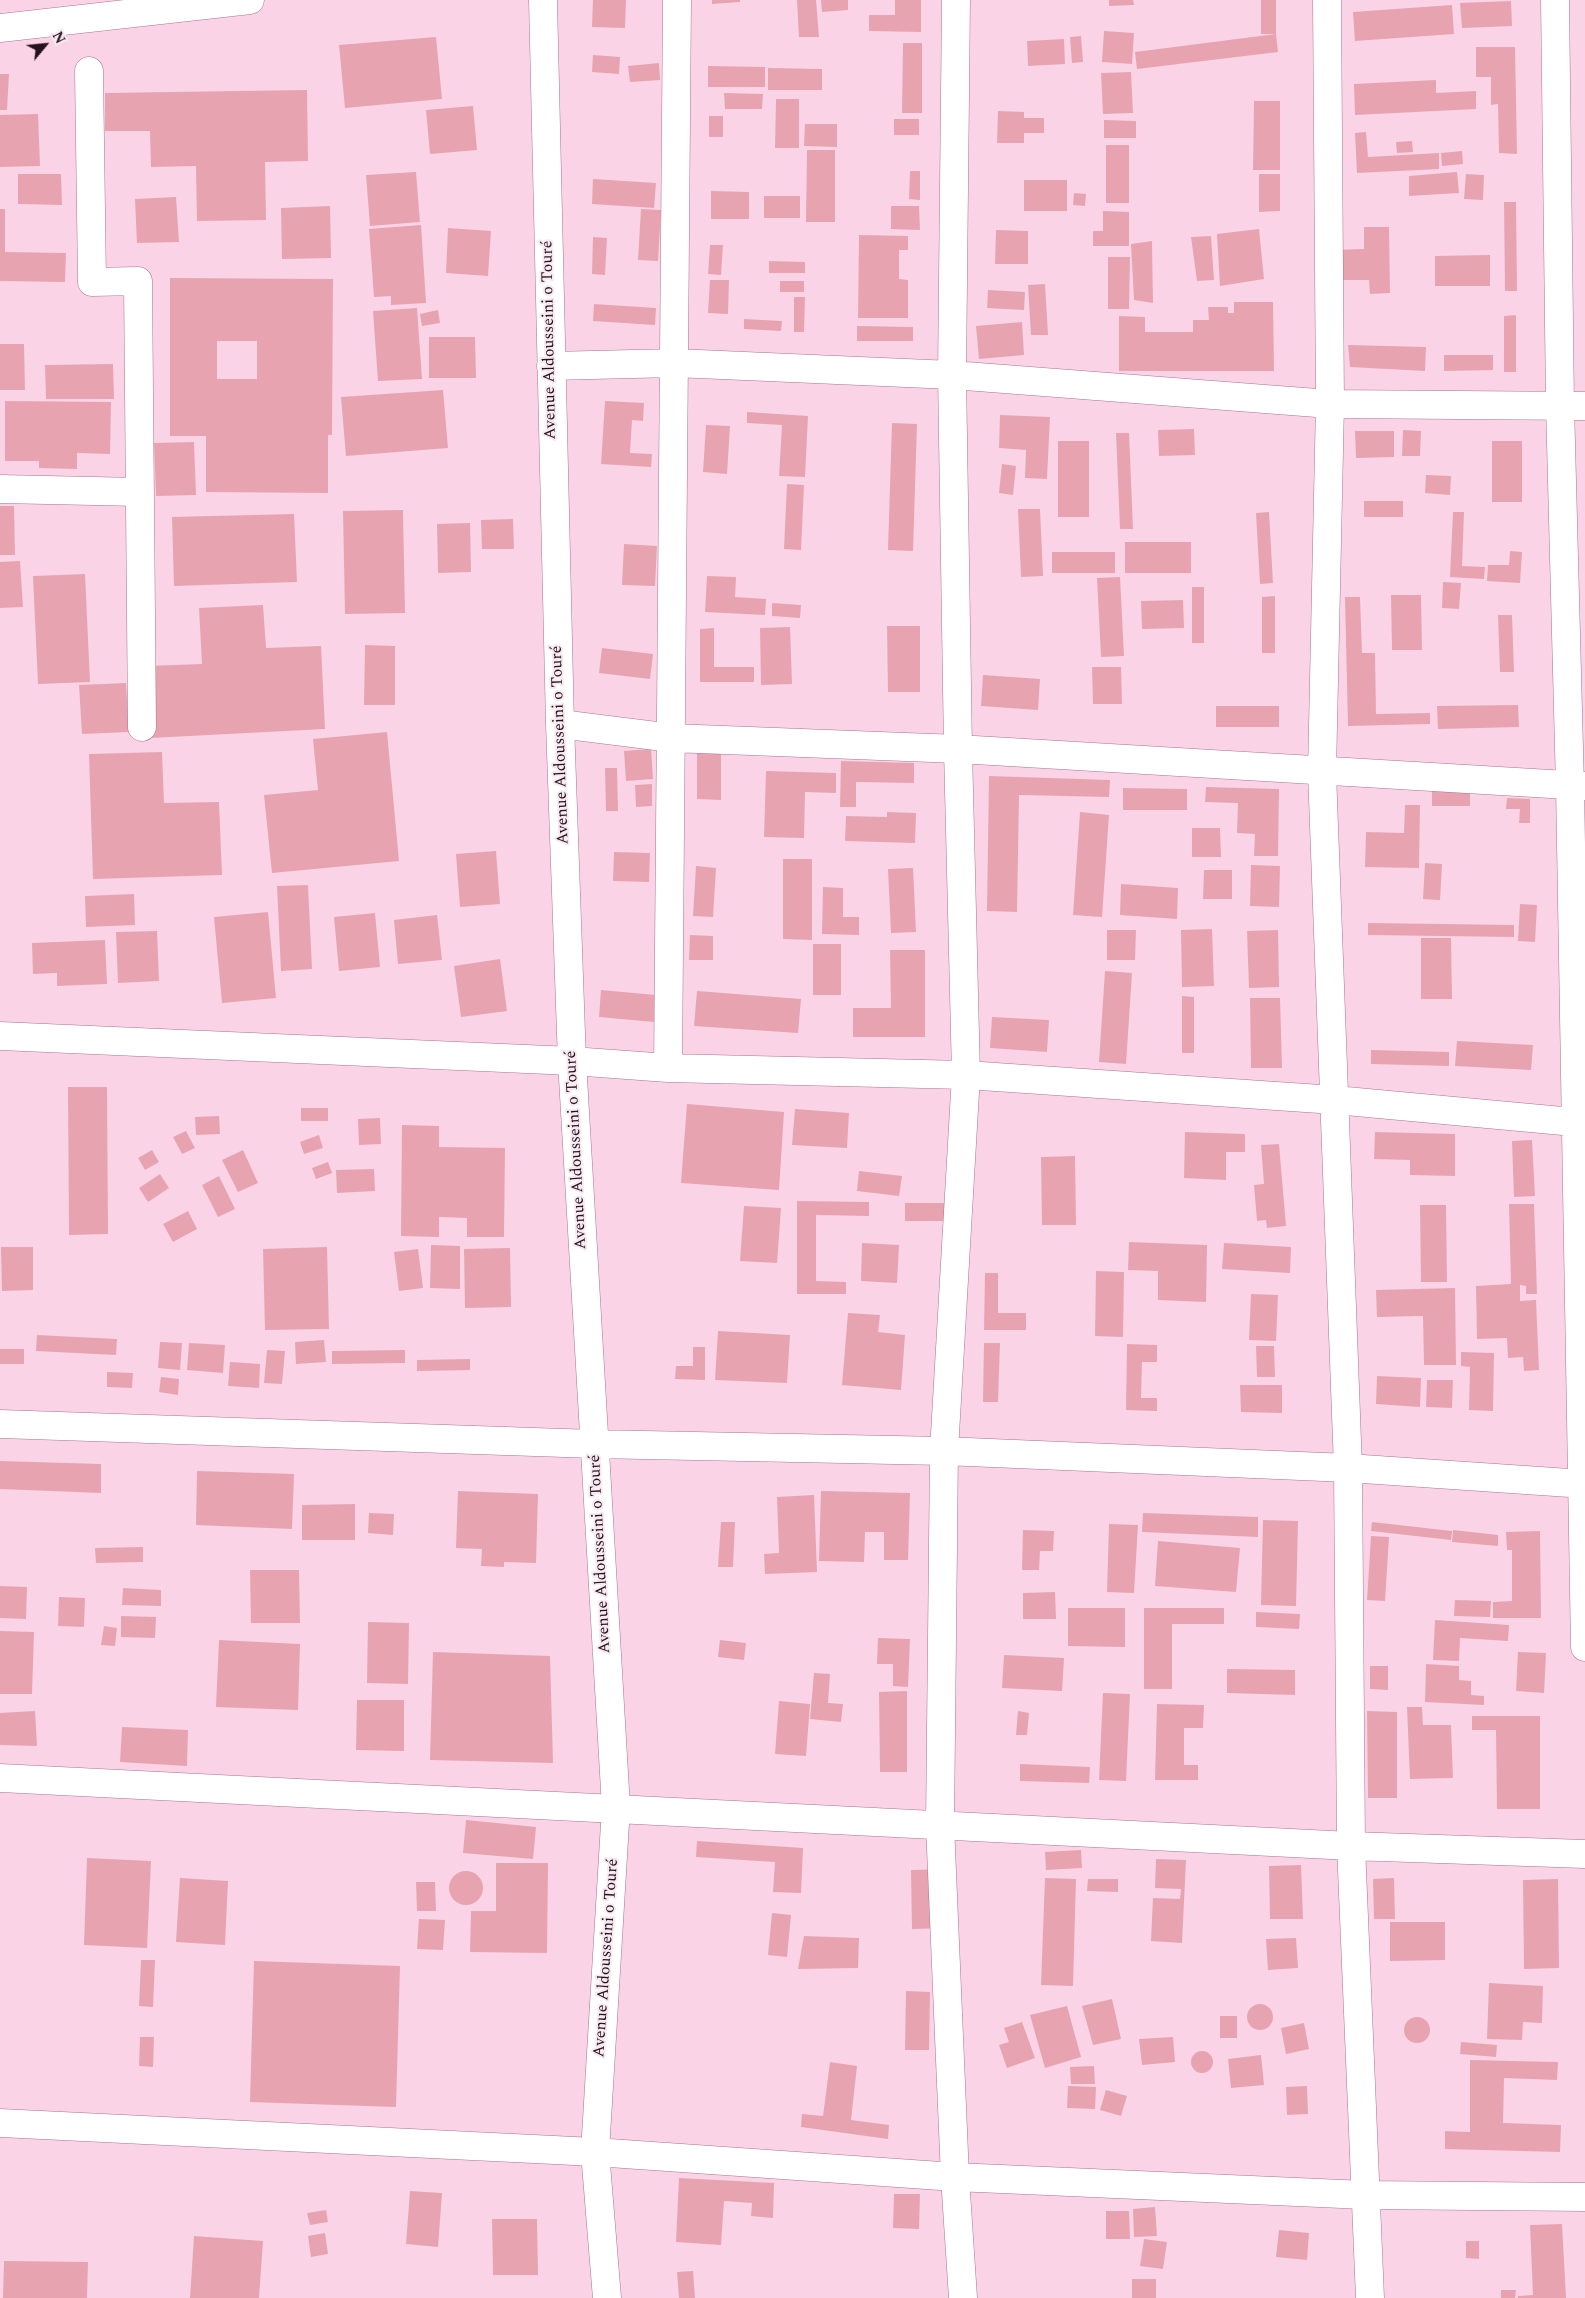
<!DOCTYPE html>
<meta charset="utf-8">
<style>
body{margin:0}
#map{position:relative;width:1585px;height:2298px;overflow:hidden;background:#fad4e6;font-family:Spectral,serif}
canvas{display:block}
.north{position:absolute;left:20px;top:20px;width:50px;height:50px;-webkit-text-stroke:4px #f6e9ef;paint-order:stroke;rotate:62deg;font-size:14px;font-weight:700;line-height:20px;text-align:center;color:#27111d}
.north::after{content:'';display:block;margin:auto;width:18px;height:22px;background:#27111d;clip-path:polygon(50% 0,100% 100%,50% 72%,0 100%)}
</style>
<div id="map">
<canvas width="1585" height="2298"></canvas>
<div class="north">N</div>
</div>
<script>
const context = document.querySelector('canvas').getContext('2d');
context.lineJoin = 'round';
function fillPath(path, color) { context.fillStyle = color; context.fill(path, 'evenodd'); }
function stroke(path, color, width, dash) { context.strokeStyle = color; context.lineWidth = width; context.lineCap = dash ? 'butt' : 'round'; context.setLineDash(dash || []); context.stroke(path); }
function write(font, color, halo, rows, align = 'center') {
  context.font = font + ' Spectral,serif'; context.lineWidth = 4; context.setLineDash([]); context.textBaseline = 'middle'; context.strokeStyle = halo; context.fillStyle = color; for (const [text, x, y, turn = 0] of rows) {
    context.save(); context.translate(x, y); context.rotate((+turn || 0) * Math.PI / 180); context.textAlign = isNaN(turn) ? turn : align; if (halo) context.strokeText(text, 0, 0); context.fillText(text, 0, 0); context.restore();
  }
}
fillPath(new Path2D(`
 M593 0H626L625 28 592 27Z
 M712 0H740V2L712 4Z
 M797 0H816L819 37H799Z
 M821 0H848V10L822 12Z
 M895 0H921V32L869 31V15H895Z
 M1109 0H1133L1134 5 1109 6Z
 M1261 0H1276V34H1261Z
 M1511 1 1512 26 1462 28 1460 3Z
 M1452 5 1454 34 1355 41 1353 12Z
 M1104 31 1134 33 1132 64 1102 62Z
 M1276 34 1278 52 1137 69 1135 52Z
 M1081 36 1083 62 1072 63 1070 37Z
 M436 37 442 99 345 108 339 45Z
 M1064 39 1065 64 1028 66 1027 41Z
 M903 43H922V113H902Z
 M1476 47H1515L1517 154 1499 153 1498 104 1491 105V77H1476Z
 M593 55 620 57 619 74 592 72Z
 M659 63 660 80 630 82 628 66Z
 M708 66 765 67V87H708Z
 M768 68 822 69V90H768Z
 M1131 72 1133 113 1103 114 1101 73Z
 M0 74H9L7 110H0Z
 M1436 80V93L1476 91V109L1355 115 1354 84Z
 M307 90 308 161 265 162 266 220 197 221 196 166 151 167 150 131H105V93Z
 M724 93 763 94 762 109H725Z
 M776 99H799V148H775Z
 M1254 101H1280V170H1253Z
 M473 106 477 150 430 154 426 110Z
 M998 111 1024 112V118H1044V133H1024V143H997Z
 M38 114 40 166 0 167V115Z
 M709 116H723V137H709Z
 M894 119H919V135H894Z
 M1104 120 1136 121V138H1104Z
 M805 124H837V147L804 146Z
 M1366 132 1368 157 1439 153V169L1357 173 1355 133Z
 M1412 141 1413 152 1397 153 1396 142Z
 M1106 145H1129V203H1106Z
 M807 150H835V222H806Z
 M1462 151 1463 164 1442 166 1441 153Z
 M910 171H920V200L909 199Z
 M416 172 420 222 370 226 366 175Z
 M1457 172 1459 193 1409 196V176Z
 M18 174H61L62 205 18 204Z
 M1259 174H1280V211L1259 212Z
 M1466 174 1484 175 1483 200 1464 199Z
 M593 179 656 183 654 208 592 204Z
 M1024 180H1067V211H1024Z
 M711 191 749 192V219H711Z
 M1074 193 1086 194 1085 206 1073 205Z
 M764 196H800V218H764Z
 M176 197 179 242 137 243 135 199Z
 M1504 202H1516L1517 291H1505Z
 M330 206 331 258 282 259 281 208Z
 M891 206H919L920 230 891 229Z
 M0 209H5V252L66 253 65 282 0 281Z
 M641 209 661 210 658 261 638 260Z
 M1103 211 1129 212V246H1093V231H1103Z
 M421 225 426 303 391 305V296L374 297 369 229Z
 M1364 227H1389L1390 293 1370 294 1369 280H1332L1331 250 1364 249Z
 M448 228 491 231 488 276 446 273Z
 M1259 229 1264 279 1220 286 1217 234Z
 M996 230 1028 231V264H995Z
 M859 235 908 236V250H899V279L908 280V318H858Z
 M1211 236 1214 280 1197 281 1191 237Z
 M593 237 607 238 605 275 592 274Z
 M1152 241 1153 303 1134 300 1131 244Z
 M710 245H723L721 275 708 274Z
 M1490 255V286H1435V256Z
 M1108 257H1130L1129 309H1108Z
 M769 261 805 262V273H769Z
 M170 278 333 279 332 435H328V493L206 492V436H170ZM217 341H257V379H217Z
 M710 280H729L728 314 708 313Z
 M780 281H804V292H780Z
 M1045 284 1048 335H1031L1028 285Z
 M988 290 1025 292 1024 310 987 308Z
 M794 297H805L804 332H794Z
 M1234 302H1273L1274 371H1119V316L1145 317V332H1193V320H1209L1208 307H1228V313H1234Z
 M594 304 656 308 655 325 593 321Z
 M417 308 422 379 378 381 373 311Z
 M438 310 440 323 422 326 420 314Z
 M1516 315V372H1504V316Z
 M744 319 782 321 781 331 744 329Z
 M1022 322 1024 355 979 359 976 326Z
 M857 326 913 327V341H857Z
 M429 337H475L476 378H429Z
 M0 344H24L25 390H0Z
 M1348 345 1426 347 1425 371 1350 367Z
 M1444 355H1493V370L1444 371Z
 M113 364 114 399H46L45 365Z
 M443 390 448 448 346 456 341 397Z
 M5 401 111 402 110 454 77 453V469L39 468V461H5Z
 M605 401 644 403 643 421 632 420 630 453 652 454 651 467 601 464Z
 M747 412 808 416 805 477 779 476 782 425 747 423Z
 M1000 415 1050 417 1047 479 1025 478 1026 450 999 448Z
 M892 423 917 424 913 551 888 550Z
 M706 425 730 426 727 474 703 472Z
 M1194 429 1195 455 1159 456 1158 430Z
 M1403 430 1421 431 1420 456H1402Z
 M1355 431H1394V457L1356 458Z
 M1116 433H1129L1133 529H1120Z
 M1058 441H1089V517H1058Z
 M1492 441H1522V502H1492Z
 M194 442 196 495 156 496 154 443Z
 M1002 464 1016 466 1013 495 999 493Z
 M1426 475 1451 476 1450 495 1425 493Z
 M787 484 804 485 801 550 784 549Z
 M1364 501H1403V517H1364Z
 M0 506H14L15 555H0Z
 M1018 509H1040L1043 576 1021 577Z
 M403 510 405 613 345 614 343 511Z
 M1269 512 1273 583 1260 584 1256 513Z
 M1453 512H1464L1462 566 1485 567 1484 579 1450 577Z
 M294 514 297 582 174 586 172 517Z
 M513 519 514 549H482L481 520Z
 M470 523 471 572 438 573 437 524Z
 M1125 542H1191V573H1125Z
 M624 544 657 546 655 586 622 585Z
 M1510 551 1522 552 1520 583 1487 581 1488 565H1509Z
 M1052 552H1115V573H1052Z
 M20 561 23 607 0 608V562Z
 M85 574 90 682 38 684 33 576Z
 M707 576 736 577 735 597 766 599 765 615 705 612Z
 M1120 577 1124 656 1101 657 1097 578Z
 M1443 582 1461 583 1459 609 1442 608Z
 M1192 587H1204V643H1192Z
 M1391 595H1421L1422 650H1392Z
 M1275 596V653H1262V597Z
 M1345 597H1360L1362 653H1375L1376 714 1430 713V724L1348 726Z
 M1183 600 1184 628 1142 629 1141 601Z
 M772 603 801 605 800 618 772 616Z
 M263 605 266 648 321 646 325 729 150 738 146 666 202 664 199 608Z
 M1498 615H1512L1514 672H1500Z
 M887 626H920V692H888Z
 M790 627 792 684 761 685 760 628Z
 M714 628V667H754V682H700V629Z
 M365 645 395 646V705H364Z
 M602 648 653 654 650 679 599 673Z
 M1092 667H1121L1122 704H1093Z
 M983 675 1040 679 1038 710 981 706Z
 M126 683 129 732 82 734 79 685Z
 M1518 705 1519 727 1438 729 1437 706Z
 M1216 706H1279V727H1216Z
 M387 732 399 861 272 873 264 795 318 790 313 739Z
 M651 749 653 779 626 781 624 751Z
 M162 752 164 803 219 802 222 875 93 879 89 754Z
 M697 753H721V800L697 799Z
 M841 761 914 763V783L856 782V807H840Z
 M605 768H617L618 811H606Z
 M766 771 836 773V793L805 792 804 838 764 837Z
 M989 776 1110 780 1109 797 1019 795 1017 912 987 911Z
 M652 784V806L636 807 635 785Z
 M1206 787 1279 789 1278 856H1254L1255 834 1237 833 1238 803 1205 802Z
 M1123 788 1187 789V810H1123Z
 M1470 790V806H1432V791Z
 M1507 798 1530 799V823H1519L1520 809H1506Z
 M1405 805H1420L1419 868 1365 867 1366 832 1404 833Z
 M887 812 916 813 915 843 845 841 846 816 887 817Z
 M1080 812 1109 815 1102 917 1073 915Z
 M1192 828H1220L1221 857H1192Z
 M496 851 500 904 460 907 456 854Z
 M614 852 650 853 649 882 613 881Z
 M783 859H812V940L783 939Z
 M1425 863 1442 864 1440 900 1423 899Z
 M1251 865 1280 866 1279 907 1250 906Z
 M696 866 716 868 713 917 693 916Z
 M913 868 916 932 891 933 888 869Z
 M1204 870H1232V899H1203Z
 M1121 884 1178 888 1177 919 1120 915Z
 M308 885 312 969 281 971 277 886Z
 M823 887 843 888V917H859V935L822 934Z
 M134 894 135 925 86 927 85 896Z
 M1520 904 1537 905 1535 942 1518 941Z
 M268 912 276 998 222 1003 214 917Z
 M375 913 380 967 339 971 334 917Z
 M437 915 442 960 398 964 394 920Z
 M1368 923 1514 925V937L1368 935Z
 M1212 929 1214 986 1182 987 1181 930Z
 M1107 930H1136L1135 960H1107Z
 M1278 930 1279 987 1249 988 1247 931Z
 M157 931 159 981 118 983 116 932Z
 M690 935 713 936V960H689Z
 M1421 938H1451L1452 999H1421Z
 M105 940 107 984 57 986V973L33 974 32 943Z
 M813 944H841V995H813Z
 M890 950H925V1037H853V1008H891Z
 M500 959 507 1011 461 1017 454 966Z
 M1105 971 1132 973 1126 1064 1099 1062Z
 M601 990 656 995 654 1022 599 1017Z
 M697 991 801 999 798 1033 694 1026Z
 M1182 996 1194 997V1053H1182Z
 M1250 998H1280L1282 1068H1251Z
 M992 1017 1049 1020 1047 1052 990 1048Z
 M1457 1041 1533 1045 1531 1070 1455 1066Z
 M1371 1050 1449 1052V1066L1371 1064Z
 M68 1087H107L108 1234 69 1235Z
 M687 1104 784 1112 779 1190 681 1183Z
 M301 1108H328V1121H301Z
 M795 1109 849 1113 847 1148 792 1145Z
 M219 1116 220 1134 196 1135 195 1117Z
 M380 1118 381 1144 359 1145 358 1119Z
 M402 1125 439 1126V1147L505 1148 504 1237H467V1218L439 1217V1237L401 1236Z
 M186 1131 195 1148 182 1154 173 1137Z
 M1185 1132 1245 1134V1152H1226V1180L1184 1178Z
 M1375 1132 1455 1134V1176L1410 1175V1160L1374 1159Z
 M319 1135 323 1148 304 1154 300 1142Z
 M1532 1140 1535 1196 1514 1197 1512 1141Z
 M1279 1144 1286 1226 1267 1228 1266 1220 1257 1221 1254 1185 1264 1184 1261 1145Z
 M152 1150 159 1162 145 1170 138 1158Z
 M243 1150 258 1183 238 1192 222 1160Z
 M1075 1156 1076 1225H1042L1041 1157Z
 M328 1162 332 1173 316 1179 312 1168Z
 M374 1169 375 1191 337 1193 336 1170Z
 M859 1171 902 1176 899 1196 857 1191Z
 M160 1174 169 1188 148 1202 139 1188Z
 M219 1176 235 1209 218 1217 202 1185Z
 M797 1201 869 1202V1216L816 1215V1281L846 1282V1294H797Z
 M905 1203H945V1221H905Z
 M1509 1204H1534L1537 1294H1526V1286L1520 1285V1301L1536 1300 1539 1370 1524 1371 1523 1357 1508 1358 1507 1338 1477 1339 1476 1286 1511 1284Z
 M1420 1205H1446L1447 1282H1421Z
 M744 1206 781 1208 777 1263 740 1261Z
 M188 1211 197 1229 173 1242 163 1224Z
 M1129 1242 1207 1245 1206 1302 1158 1300V1271L1128 1270Z
 M862 1243 899 1245 897 1283 861 1281Z
 M1224 1243 1291 1247 1290 1273 1222 1269Z
 M431 1245 460 1246V1289L430 1288Z
 M1 1247H33V1290L2 1291Z
 M327 1247 329 1329 265 1330 263 1249Z
 M510 1248 511 1307 465 1308 464 1249Z
 M418 1249 423 1288 399 1291 394 1252Z
 M1096 1271 1124 1272 1123 1337 1095 1336Z
 M985 1273H998V1313H1026V1330H984Z
 M1455 1288 1456 1365H1424L1423 1316 1377 1317 1376 1290Z
 M1251 1294 1278 1295 1276 1341 1249 1340Z
 M848 1313 880 1315 878 1332 905 1335 901 1390 842 1385Z
 M718 1331 790 1335 787 1383 715 1380Z
 M37 1335 117 1339 116 1355 36 1351Z
 M324 1340 326 1362 296 1364 295 1342Z
 M160 1342 182 1343 180 1370 158 1368Z
 M189 1343 225 1345 223 1373 187 1370Z
 M984 1343H1000L998 1402H983Z
 M1127 1344 1157 1345V1362H1142L1141 1398H1157V1411L1126 1410Z
 M1256 1346H1274L1275 1377H1257Z
 M693 1347H705V1380L675 1379 676 1366H693Z
 M0 1349H24V1364H0Z
 M267 1350 285 1351 282 1384 264 1383Z
 M405 1350V1363L332 1364V1351Z
 M1461 1352 1494 1353 1493 1411 1469 1410 1470 1367 1461 1366Z
 M470 1359V1370L417 1371V1360Z
 M230 1362 260 1364 259 1388 228 1386Z
 M107 1372 133 1373 132 1388 107 1387Z
 M1377 1376 1421 1378 1420 1407 1376 1404Z
 M161 1377 179 1379 178 1395 159 1392Z
 M1427 1380H1453L1452 1408 1426 1407Z
 M1240 1385H1282V1413L1241 1412Z
 M0 1461 101 1464V1493L0 1489Z
 M197 1471 294 1474 292 1529 196 1525Z
 M458 1491 538 1494 536 1563 504 1562V1567L481 1566 482 1549 456 1548Z
 M821 1491 910 1493 908 1560H884V1532H865L864 1562 819 1561Z
 M814 1495 817 1572 765 1574 764 1554 779 1553 777 1497Z
 M355 1504V1540H302V1505Z
 M369 1513 394 1514 393 1535 368 1533Z
 M1143 1513 1258 1517V1537L1142 1532Z
 M1263 1520 1298 1521 1296 1606 1261 1605Z
 M721 1522H735L733 1567H718Z
 M1372 1522 1452 1531 1451 1540 1371 1531Z
 M1109 1524 1138 1525 1134 1593 1107 1592Z
 M1023 1530 1054 1531 1053 1551H1040L1039 1570H1022Z
 M1453 1530 1498 1535V1546L1452 1542Z
 M1540 1531 1541 1618H1493V1602L1512 1601V1550H1507L1506 1532Z
 M1371 1536 1389 1537 1385 1601 1367 1600Z
 M1158 1541 1240 1548 1236 1592 1155 1586Z
 M143 1547V1562L96 1563 95 1548Z
 M250 1570H299L300 1623H251Z
 M0 1586 27 1587 26 1619 0 1618Z
 M123 1588 161 1590V1606L122 1605Z
 M1055 1592 1056 1619H1023V1593Z
 M59 1597 85 1598 84 1627 58 1626Z
 M1455 1600 1491 1601 1490 1617 1454 1616Z
 M1068 1608H1125V1647L1068 1646Z
 M1144 1608H1224V1624H1172V1689H1144Z
 M1256 1612 1300 1614 1299 1629 1256 1627Z
 M121 1616 156 1617 155 1638 121 1637Z
 M1435 1620 1509 1625 1508 1641 1460 1638 1459 1661 1433 1660Z
 M368 1622 409 1623 408 1684 367 1683Z
 M104 1626 117 1628 115 1646 101 1645Z
 M0 1631 34 1632 32 1694H0Z
 M878 1638 910 1639 908 1687 893 1686V1664H877Z
 M219 1640 300 1644 298 1710 216 1707Z
 M720 1640 746 1643 744 1660 718 1657Z
 M433 1652 550 1656 553 1763 430 1760Z
 M1518 1652 1546 1653 1544 1693 1516 1691Z
 M1004 1655 1064 1658 1062 1691 1002 1688Z
 M1426 1664 1459 1666V1680L1471 1681V1695L1484 1696V1705L1425 1702Z
 M1370 1666H1388V1690L1370 1689Z
 M1227 1669 1295 1670V1695L1227 1693Z
 M814 1673 830 1674 828 1703 843 1704 841 1722 810 1719Z
 M907 1691V1772H880L879 1692Z
 M1103 1693 1130 1694 1126 1781 1099 1780Z
 M357 1700H404V1751L356 1750Z
 M779 1701 810 1704 806 1756 775 1754Z
 M1157 1704 1204 1705 1203 1728H1184V1765H1198V1780H1155Z
 M1407 1707H1422L1423 1725H1451L1453 1778 1410 1779Z
 M35 1711 37 1746 0 1745V1713Z
 M1018 1711 1029 1713 1027 1735H1016Z
 M1367 1711 1397 1712V1798H1368Z
 M1472 1716H1540V1809H1497L1496 1730H1472Z
 M122 1727 188 1730 187 1766 120 1762Z
 M1020 1764 1090 1767 1089 1783 1020 1781Z
 M466 1820 536 1827 533 1859 463 1853Z
 M697 1841 803 1848 801 1893 773 1892 775 1862 696 1857Z
 M1081 1850 1082 1868 1046 1870 1045 1852Z
 M87 1858 151 1861 147 1948 84 1945Z
 M1156 1859 1186 1860 1182 1943 1151 1941 1153 1898 1180 1899 1181 1889 1155 1888Z
 M496 1863H548L547 1953 470 1952 471 1911H496Z
 M1301 1865 1303 1919H1270L1269 1866Z
 M950 1869 951 1928 912 1929 911 1870Z
 M449 1888a17 17 0 1 1 34 0a17 17 0 1 1-34 0Z
 M180 1878 228 1881 225 1945 176 1942Z
 M1045 1878 1076 1879 1073 1986 1041 1985Z
 M1394 1878 1395 1919H1374L1373 1879Z
 M1088 1879H1118V1892L1087 1891Z
 M1558 1879 1559 1968 1524 1969 1523 1880Z
 M416 1882H435L436 1911H417Z
 M772 1913 791 1915 787 1957 768 1955Z
 M419 1919 445 1920 443 1950 417 1949Z
 M1390 1922H1445V1960L1390 1961Z
 M804 1936 859 1938 858 1968 798 1969Z
 M1296 1938 1298 1968 1268 1970 1266 1939Z
 M141 1960H155L153 2007 139 2006Z
 M254 1961 400 1966 396 2107 250 2102Z
 M1489 1983 1543 1986 1542 2023 1523 2022 1522 2040 1487 2039Z
 M906 1991 930 1992 929 2050H905Z
 M1112 1999 1121 2039 1093 2045 1082 2006Z
 M1247 2017a13 13 0 1 1 26 0a13 13 0 1 1-26 0Z
 M1067 2006 1081 2057 1045 2068 1030 2015Z
 M1220 2016H1237V2038H1220Z
 M1404 2030a13 13 0 1 1 26 0a13 13 0 1 1-26 0Z
 M1022 2022 1035 2058 1007 2068 999 2045 1009 2042 1004 2028Z
 M1304 2023 1309 2049 1286 2054 1281 2028Z
 M140 2037H154L153 2067 139 2066Z
 M1173 2037 1175 2062 1142 2065 1139 2039Z
 M1461 2042 1497 2045 1496 2057 1460 2054Z
 M1191 2062a11 11 0 1 1 22 0a11 11 0 1 1-22 0Z
 M1261 2055 1264 2085 1231 2088 1228 2059Z
 M1470 2060 1558 2062 1557 2080 1504 2078 1503 2123 1561 2125 1560 2152 1445 2149V2131L1470 2132Z
 M830 2062 857 2066 851 2120 889 2125 888 2139 801 2127 802 2114 823 2116Z
 M1094 2066 1095 2084H1071L1070 2067Z
 M1068 2086 1096 2087 1095 2109 1067 2108Z
 M1307 2086 1308 2114 1287 2115 1286 2087Z
 M1106 2090 1127 2096 1121 2116 1100 2110Z
 M679 2178 774 2183 773 2218 751 2216 752 2203 724 2201 721 2245 676 2242Z
 M410 2191 442 2193 438 2247 406 2244Z
 M894 2194H920L919 2229 893 2228Z
 M1155 2207 1157 2236 1134 2237 1133 2209Z
 M326 2210 328 2222 310 2225 307 2213Z
 M1106 2211H1129L1130 2239H1106Z
 M492 2219H537L538 2275H493Z
 M1562 2224 1566 2298H1518V2296L1533 2295 1530 2225Z
 M1279 2230 1309 2233 1307 2260 1276 2257Z
 M325 2233 328 2254 311 2257 308 2236Z
 M194 2236 263 2241 259 2298H190Z
 M1144 2239 1167 2242 1163 2269 1140 2266Z
 M1466 2241H1479V2259L1466 2258Z
 M4 2261 88 2262 87 2298H3Z
 M693 2271 695 2298H679L677 2272Z
 M1132 2279H1156V2298H1132Z
 M1501 2290H1516L1515 2298H1501Z`), '#e7a4b0');
const minor = new Path2D(`
 M543 0 560 724 572 1061 616 1807 595 2152 607 2298
 M956 0 952 375 958 749 966 1075 944 1451 940 1825 955 2177 963 2298
 M1327 0 1330 404 1322 772 1348 1468 1351 1846 1370 2298
 M1555 0 1560 405 1570 786 1585 1647
 M0 28 250 0
 M89 71 92 282 138 281 142 727
 M551 366 675 363 952 375 1330 404 1585 406
 M0 489 140 492
 M560 724 672 738 958 749 1585 786
 M0 1036 572 1061 668 1068 966 1075 1335 1100 1585 1123
 M668 1068 677 0
 M0 1424 594 1444 944 1451 1348 1468 1585 1484
 M0 1778 1351 1846 1585 1854
 M0 2123 595 2152 955 2177 1365 2195 1585 2197`);
stroke(minor, '#ab728f', 29);
stroke(minor, '#fff', 28);
write('16px', '#27111d', '#f6e9ef', [
 ["Avenue Aldousseini o Touré",550,340,-91],
 ["Avenue Aldousseini o Touré",561,745,-92],
 ["Avenue Aldousseini o Touré",577,1150,-93],
 ["Avenue Aldousseini o Touré",601,1554,-93],
 ["Avenue Aldousseini o Touré",607,1958,-86]
]);
</script>
